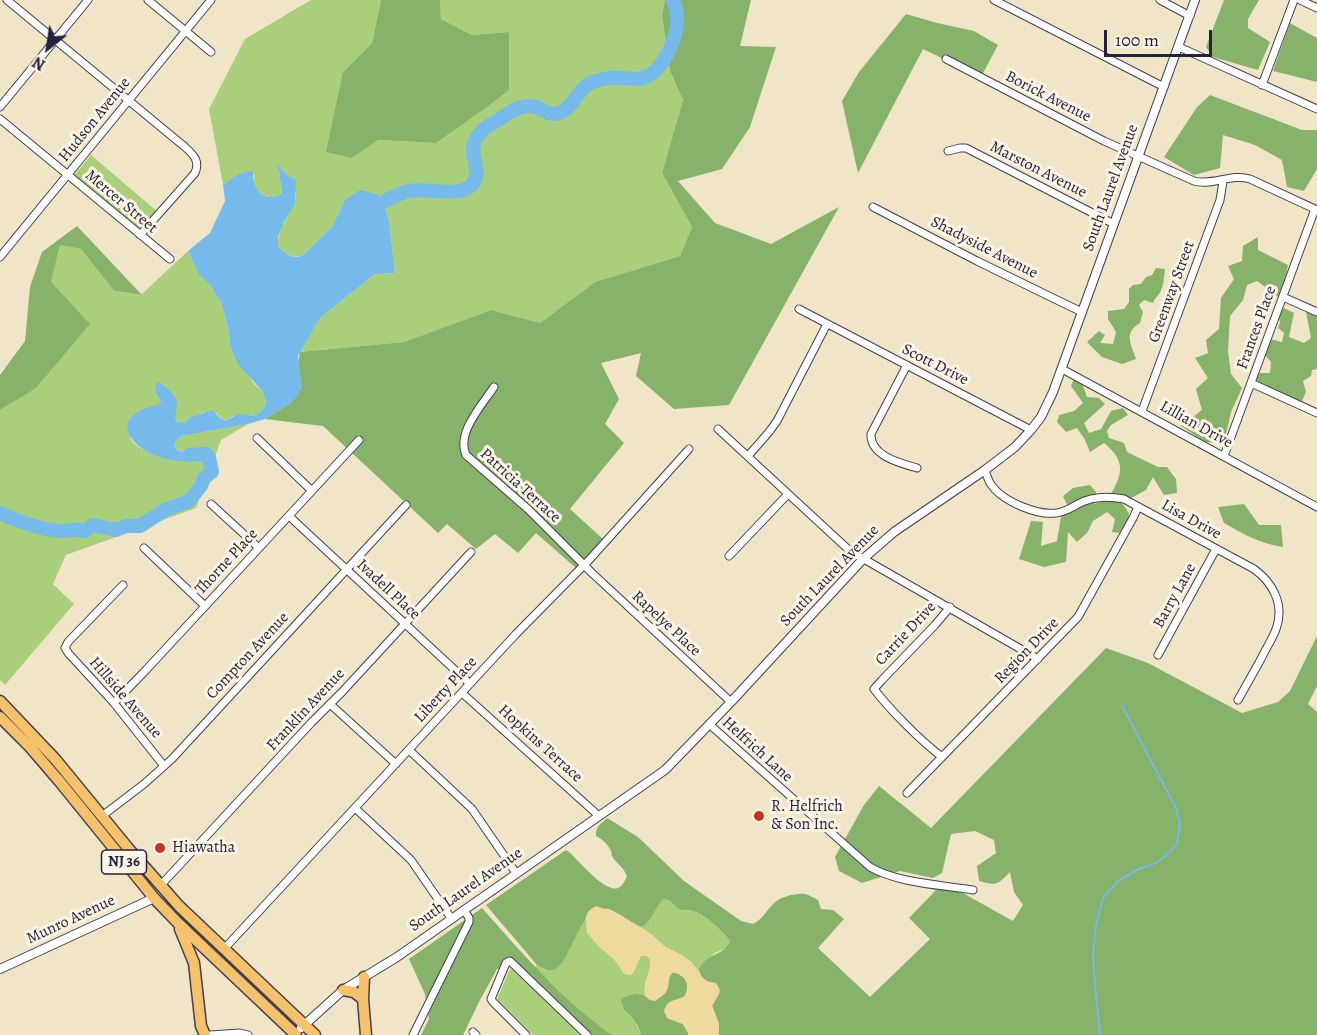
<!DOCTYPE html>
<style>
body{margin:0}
#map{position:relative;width:1317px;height:1035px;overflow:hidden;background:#f0e5c7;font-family:Alegreya,serif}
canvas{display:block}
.north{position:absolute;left:18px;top:18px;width:60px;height:60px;-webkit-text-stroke:4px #fcf5e5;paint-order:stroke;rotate:210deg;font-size:16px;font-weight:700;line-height:24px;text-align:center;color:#22223b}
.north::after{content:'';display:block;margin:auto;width:21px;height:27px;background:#22223b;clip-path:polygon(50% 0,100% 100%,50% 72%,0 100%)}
.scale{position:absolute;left:1104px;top:30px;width:108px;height:27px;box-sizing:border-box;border:3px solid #22223b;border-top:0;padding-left:8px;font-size:18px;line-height:21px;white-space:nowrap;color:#22223b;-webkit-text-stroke:4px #fcf5e5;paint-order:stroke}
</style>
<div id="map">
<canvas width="1317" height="1035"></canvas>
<div class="north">N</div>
<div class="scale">100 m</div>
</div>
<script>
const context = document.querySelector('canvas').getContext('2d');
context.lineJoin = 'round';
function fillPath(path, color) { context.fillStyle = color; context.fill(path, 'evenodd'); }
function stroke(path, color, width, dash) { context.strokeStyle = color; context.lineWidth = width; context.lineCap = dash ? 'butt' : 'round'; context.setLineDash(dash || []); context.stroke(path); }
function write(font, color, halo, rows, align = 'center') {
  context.font = font + ' Alegreya,serif'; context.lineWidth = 6; context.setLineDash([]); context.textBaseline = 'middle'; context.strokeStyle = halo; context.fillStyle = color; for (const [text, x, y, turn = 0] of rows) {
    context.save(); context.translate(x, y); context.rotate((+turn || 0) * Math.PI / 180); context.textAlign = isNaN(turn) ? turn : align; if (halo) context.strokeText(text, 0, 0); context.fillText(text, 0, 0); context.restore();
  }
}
fillPath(new Path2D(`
 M311 0H381L372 43 343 72 352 158 377 140 436 143 486 108 509 90V32L472 35 441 19 440 0H665L662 15 670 71 683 100 662 173 692 227 680 256 595 282 540 323 491 310 404 342 300 352 320 318 375 274 395 273 389 220 379 195 345 200 332 227 303 255C293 259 285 254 278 246 280 207 318 204 277 165L279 172 282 193C273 201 258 196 254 184 254 181 254 177 254 174L244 172 223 185 209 109 245 39Z
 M91 155 159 213 141 234 72 178Z
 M60 245 81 249 114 291 141 295 188 251 199 274 211 286 222 305 228 328 230 345 254 384 263 392 266 403 262 411 254 416 245 415 233 416 225 421 219 416 217 413C204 409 194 417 184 423H179L175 419 164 386 157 383C154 389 156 396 161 402L160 405C148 408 138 411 129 420 129 426 129 433 131 439 136 451 174 463 186 460 192 459 198 457 204 455L177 450 174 445 175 441 181 436 248 424 221 440 196 508 66 555 53 584 74 604 5 685 0 680V410L35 389 51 281Z
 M663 899H668C674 904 676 908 684 910 687 911 690 910 693 911 706 914 722 930 730 941L726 948 715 953 699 969V972L692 963 683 956 664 946 651 934 638 926H643C650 917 655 906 663 899Z
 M586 916 587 933 621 966 625 974 631 975 641 956H647L650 959C653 974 642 978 646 997L633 995 624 1010C633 1017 637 1024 641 1035H612L590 1020 534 967 537 965 544 970 564 960Z
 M511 969 514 971 582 1035H533L497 999 509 971Z`), '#a9cf7a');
fillPath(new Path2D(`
 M381 0H440L441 19 472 35 509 32V90L486 108 436 143 378 140 352 158 326 152 343 72 372 43Z
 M665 0H751L740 46 776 47 750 127 722 169 678 181 715 223 771 244 839 207 729 405 674 409 636 376 641 353 601 363 619 399 605 424 624 443 570 509 604 540 577 569 536 533 518 553 495 534 476 549 447 524 438 533 323 426 265 419 292 402 300 352 404 342 491 310 540 323 595 282 680 256 692 227 662 173 683 100 670 71 662 15Z
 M1224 0H1259L1248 19V28L1270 42 1258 70 1213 57 1206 47Z
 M906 14 937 23 974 31 998 45 981 77 923 49 858 173 842 101 859 72Z
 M1290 23 1317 38V82L1273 71Z
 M1210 95 1302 130H1317V169L1304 191 1287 187 1282 160 1255 145 1223 135 1220 168 1194 175 1164 157 1197 107Z
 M77 226 142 295 114 291 81 249 60 245 51 282 90 324 35 389 0 410V375L25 341 30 287 42 252Z
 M1258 237V250L1288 265 1284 285 1278 297 1257 281 1247 285 1243 300 1230 316 1228 351 1231 374 1242 388 1231 412 1224 443 1205 442 1181 426 1202 410 1196 389 1208 378 1195 358 1208 353 1206 340 1219 329 1221 298 1234 279 1228 266 1242 261 1243 246Z
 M1156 268 1165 269C1164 276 1164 284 1161 290 1159 296 1155 297 1153 303L1144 300 1139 305 1143 312 1140 323C1123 333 1131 344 1136 359L1122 364 1102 357 1087 342 1099 331 1105 335 1100 343 1113 344 1116 332 1108 319V311L1124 309 1129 302V289L1133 285 1141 284 1146 277 1152 275Z
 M1284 308 1294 313 1289 337 1304 343 1311 338 1306 312 1317 315V369L1312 370 1311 376 1303 381 1306 392 1302 401 1279 395 1254 380 1260 373H1270L1271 362 1264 354 1270 339 1282 342 1284 333 1278 328 1280 322 1278 315Z
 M1074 379 1083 386 1087 397 1099 398 1105 404 1084 423 1089 433 1101 429 1111 411 1123 408 1128 415 1111 425 1107 431 1109 438 1124 443 1127 452 1158 467H1167L1176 479 1177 493 1164 495 1153 477 1146 490 1122 503 1129 513 1128 522 1119 533 1112 532 1115 519 1107 512 1093 521 1087 533 1077 542 1068 532 1066 562 1044 567 1019 559 1031 521 1043 522 1041 546 1057 541 1061 517 1068 507 1063 496 1073 488 1090 485 1096 492 1094 504 1107 500C1122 477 1128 462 1104 443L1090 452 1084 438 1077 428 1066 432 1057 422 1059 415 1074 411 1083 403 1071 386Z
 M1244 504 1259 525H1281L1283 547C1261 544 1243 534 1224 523L1218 507Z
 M1317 636V686L1308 704 1317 712V1035H719V1024L712 1006C715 999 721 994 718 986 710 982 700 980 699 969 708 952 724 956 730 941 723 931 705 914 693 911 688 909 684 911 679 909 675 907 672 902 669 900L663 899C656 906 650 923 643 926 635 930 618 911 608 909 602 908 594 910 589 911L564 960C556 972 548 973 537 965L486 905 566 850 569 852C579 861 605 893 618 888 623 886 624 881 627 877 624 866 616 864 612 856 611 854 612 852 611 851 608 844 602 839 596 836 595 827 601 824 607 818L638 837 684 881 741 921 753 924C763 919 766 911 773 904 779 897 796 893 805 894 809 895 814 898 818 900L821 909 833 910 844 919 818 948 870 997 930 939 909 918 938 888 961 892 1013 921 1023 905 1014 892 1010 872C997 885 997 886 979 881L977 866 996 853 994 840 975 831 951 834 942 873 933 878 900 871 862 883 839 871 835 857 864 805 879 786 931 828 1106 648 1148 663 1242 713 1278 702 1290 691Z
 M482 908C522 953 562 1000 612 1035H589L511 965 497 969 479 1002 463 1035H421L429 1019 425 994 409 959Z
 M672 973H677L683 977 687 983 688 990 684 997 678 999 667 1018 683 1024 689 1033 688 1035H641L638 1026 631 1016 624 1010 621 1000C628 993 642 992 650 1000L668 987 669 978Z`), '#86b26a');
fillPath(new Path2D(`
 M596 906 619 914 645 930 664 946 683 956 692 963 701 976 706 981 716 983 720 990 719 994 712 1006 719 1024V1035H688V1033L683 1024 667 1018 664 1011C668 999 674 1001 684 997 691 986 686 972 672 973 667 980 669 980 668 987 667 994 660 997 655 1001 632 998 654 971 650 958L646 956H641C636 962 638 969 631 975L623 973C617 957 598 950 589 934 586 930 587 925 587 920 586 912 589 910 596 906Z`), '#eeda9e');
fillPath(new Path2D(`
 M276 163 288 176 296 180 295 204 284 222 278 237V246L283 251 290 256 297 257 303 255 332 227 345 200 360 190 379 195 389 220 395 273 375 274 320 318 298 356 302 387 298 395 292 402 265 419 248 424 181 436 176 441 174 445 177 450 184 452 206 454C199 457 191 460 183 461 165 462 133 450 128 431 126 424 128 419 134 415 142 408 151 407 160 404L161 402C157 396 153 389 157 382 164 385 177 395 177 404 177 409 175 414 175 419L179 423H184L191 417 210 411H214L219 417 225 421 238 414 254 416 262 411 266 403 263 392 238 364 230 345 228 328 222 305 211 286 199 275 188 251 210 233 225 201 223 185C232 179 242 169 253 172 253 175 253 179 254 182 256 195 272 202 282 193L279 172Z`), '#76b9eb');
stroke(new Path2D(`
 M1100 1035 1095 985 1093 955 1096 925 1103 898 1119 880 1139 869 1156 863 1170 852 1177 843 1180 824 1176 808 1122 706`), '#76b9eb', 2);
stroke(new Path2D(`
 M367 209C381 205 393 195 408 191 427 187 456 198 471 186 484 174 469 157 474 143 479 130 490 125 500 119 504 116 508 113 512 111 520 107 530 104 538 108 544 110 549 115 555 114 573 112 577 87 593 82 601 79 611 77 620 78 628 78 635 80 643 78 662 73 676 41 677 22 678 14 676 8 673 0
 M0 513C13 520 46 531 61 531 71 531 73 528 85 531L93 525 116 530 126 526H140L165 510 189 501 201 486 204 478 212 472 209 457 206 454 189 455`), '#76b9eb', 14);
const minor = new Path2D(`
 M7 0 185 147C194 155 200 161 195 173L140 235
 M148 0 211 52
 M994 0 1164 87
 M1160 0 1190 16
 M1300 0 1317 8
 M1179 47 1317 109
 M946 59 1104 141 1194 181C1214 186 1231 173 1250 179L1317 210
 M1262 85 1294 0
 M0 107 88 0
 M0 119 170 259
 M948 151 960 148H966L1114 224
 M873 207 977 261 1057 300 1082 312
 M0 257 211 0
 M1283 297 1317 312
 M799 309 1031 430
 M907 365 871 434C870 456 900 463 917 468
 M1062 369 1317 507
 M1251 383 1317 413
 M494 387C482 405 456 433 466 455L529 510 592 573 731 702
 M1142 411 1220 200 1223 181
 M718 429 850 551 1038 659
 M257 438 312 491
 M748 456 769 432 777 421 827 324
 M1224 456 1315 209
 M985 470C986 474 988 479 990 483 1001 501 1040 518 1061 512 1068 510 1073 507 1078 504 1093 496 1108 496 1124 499L1254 569C1272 582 1284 603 1277 626 1274 637 1266 648 1261 659 1253 673 1246 686 1238 700
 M211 504 259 548
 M289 516 470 684
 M144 548 205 606
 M729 556 788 494
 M123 585 68 642 65 648 69 654 114 703 164 766
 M1158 655 1216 549
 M462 693 599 816
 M114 703 146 670 359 440
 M330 704 396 764
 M709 724 870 867C897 883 942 885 973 890
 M409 750 472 809 516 873
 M942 757C920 740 891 711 874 689L882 680 935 625 950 607
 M907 793 1078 617 1133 518 1138 507
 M355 808 411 860 451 918
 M102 816 144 784 172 759 406 505
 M161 885 311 723 343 691 471 552
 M224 949 516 634 590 559 689 449
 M473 1032 476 1035
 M210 1035 240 1033 248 1035
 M413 1035 469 922V918L464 910
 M526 1035 493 1002 491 999 506 963 510 961 587 1035`);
const tertiary = new Path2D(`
 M0 969 154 898
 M301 1028 343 990 397 957 665 770 731 702 863 559 894 532 985 470 1015 447 1031 430 1041 417 1053 392 1195 0`);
const trunk = new Path2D(`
 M0 701 56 760 128 848 179 906 315 1035
 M0 717 30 747 60 782 154 898 178 923 296 1035
 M180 929 194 963 201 1026 205 1035
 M364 977 363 999 366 1035
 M343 990 354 992 363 999`);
stroke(minor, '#413f50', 9);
stroke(tertiary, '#413f50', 10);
stroke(trunk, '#413f50', 13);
stroke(minor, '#fff', 7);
stroke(tertiary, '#fff', 8);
stroke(trunk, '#f5c16b', 10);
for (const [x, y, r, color] of [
 [759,816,6,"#c8321e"],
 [160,848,6,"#c8321e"]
]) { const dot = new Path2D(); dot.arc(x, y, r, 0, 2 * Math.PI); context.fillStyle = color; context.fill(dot); stroke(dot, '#fcf5e5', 2); }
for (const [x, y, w] of [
 [124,862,45]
]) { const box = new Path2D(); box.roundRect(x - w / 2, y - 12, w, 24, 4.5); context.fillStyle = '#fcf5e5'; context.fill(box); stroke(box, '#22223b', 1.5); }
write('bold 15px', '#22223b', null, [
 ["NJ 36",124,862]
]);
write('16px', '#22223b', '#fcf5e5', [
 ["Borick Avenue",1048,97,27],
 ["Hudson Avenue",95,120,-51],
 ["Marston Avenue",1038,170,27],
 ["South Laurel Avenue",1111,188,-70],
 ["Mercer Street",121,202,40],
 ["Shadyside Avenue",984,248,27],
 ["Greenway Street",1172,292,-70],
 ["Frances Place",1257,328,-70],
 ["Scott Drive",935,365,27],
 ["Lillian Drive",1196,425,29],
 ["Patricia Terrace",520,486,42],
 ["Lisa Drive",1191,520,29],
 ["Thorne Place",227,562,-47],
 ["South Laurel Avenue",830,576,-46],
 ["Ivadell Place",388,590,43],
 ["Barry Lane",1175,596,-61],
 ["Rapelye Place",666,624,43],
 ["Carrie Drive",906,634,-47],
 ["Region Drive",1027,651,-46],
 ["Compton Avenue",248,656,-47],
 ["Liberty Place",446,690,-47],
 ["Hillside Avenue",125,698,49],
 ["Franklin Avenue",306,710,-47],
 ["Hopkins Terrace",540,744,42],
 ["Helfrich Lane",757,750,42],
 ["South Laurel Avenue",466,890,-35],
 ["Munro Avenue",71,920,-25]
]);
write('16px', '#22223b', '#fcf5e5', [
 ["R. Helfrich",771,807],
 ["& Son Inc.",771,825],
 ["Hiawatha",172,848]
], 'left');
</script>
